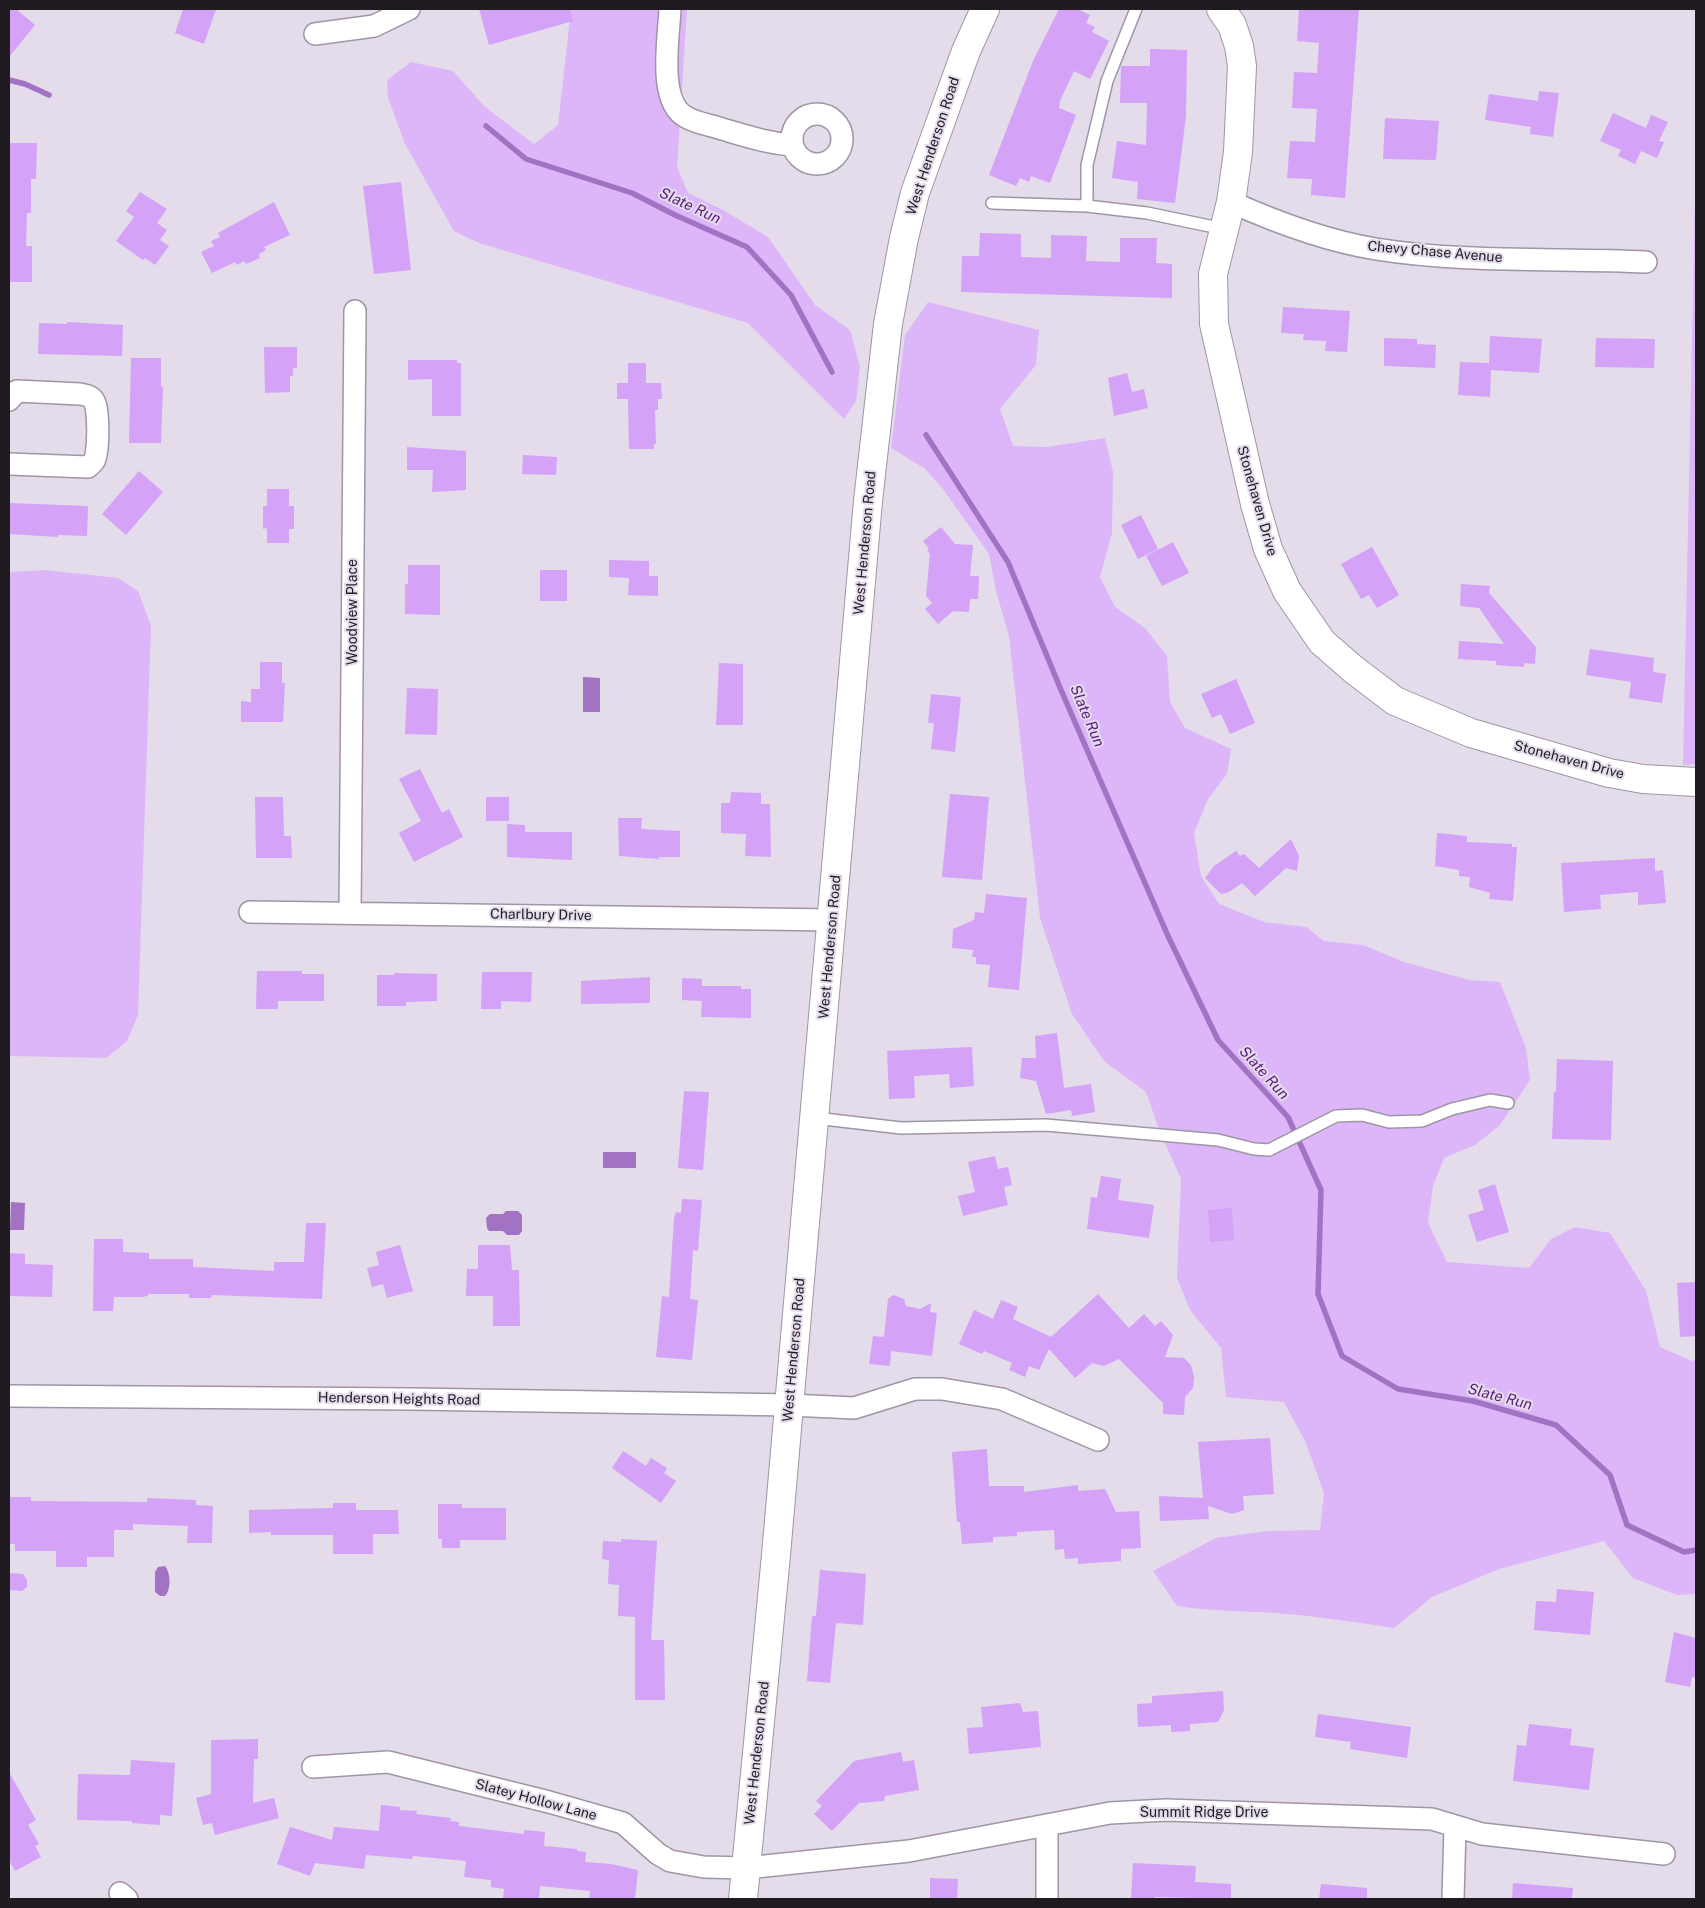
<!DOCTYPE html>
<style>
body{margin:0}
#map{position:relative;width:1705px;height:1908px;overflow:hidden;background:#e4dbeb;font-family:"Public Sans",sans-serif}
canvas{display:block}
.frame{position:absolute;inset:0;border:10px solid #1f1b21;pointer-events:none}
</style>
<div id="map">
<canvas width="1705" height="1908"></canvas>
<div class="frame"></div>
</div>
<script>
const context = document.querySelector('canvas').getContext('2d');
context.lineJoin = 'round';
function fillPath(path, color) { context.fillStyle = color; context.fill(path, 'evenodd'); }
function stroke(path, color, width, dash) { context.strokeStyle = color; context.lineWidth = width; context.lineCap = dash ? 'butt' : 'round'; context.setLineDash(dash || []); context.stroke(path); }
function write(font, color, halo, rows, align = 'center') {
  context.font = font + ' "Public Sans",sans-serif'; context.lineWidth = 4; context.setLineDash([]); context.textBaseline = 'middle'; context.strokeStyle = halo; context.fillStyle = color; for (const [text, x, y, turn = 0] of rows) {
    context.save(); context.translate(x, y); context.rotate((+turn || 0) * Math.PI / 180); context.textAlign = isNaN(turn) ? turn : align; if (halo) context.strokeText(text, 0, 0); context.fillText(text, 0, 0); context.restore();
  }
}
fillPath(new Path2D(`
 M571 9H687L677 167 688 193 723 210 768 237 815 305 850 330 860 367 856 401 844 419 748 323 479 243 454 231 405 144 388 98 387 80 411 62 453 71 485 107 534 144 558 125Z
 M1695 198 1696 764 1683 765Z
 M928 302 1039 330 1036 365 1000 409 1013 446 1047 447 1105 438 1113 472 1112 533 1100 577 1115 607 1145 628 1167 656 1170 702 1185 728 1231 749 1227 774 1208 799 1194 833 1201 876 1219 904 1264 922 1306 927 1324 941 1363 945 1404 962 1469 980 1500 982 1526 1048 1530 1080 1500 1125 1475 1145 1444 1158 1433 1186 1428 1223 1447 1262 1529 1268 1551 1239 1575 1227 1610 1233 1646 1291 1660 1347 1692 1361 1696 1360V1594L1677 1595 1633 1578 1604 1541 1499 1569 1432 1597 1394 1628C1354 1622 1315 1616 1276 1613 1242 1611 1210 1611 1177 1606L1153 1571 1216 1538 1269 1531 1320 1530 1324 1493 1306 1443 1284 1402 1226 1397 1221 1348 1190 1310 1177 1278 1181 1179 1160 1132 1146 1092 1104 1061 1072 1014 1040 918 1009 636 996 591 989 554 943 489 924 468 891 448 905 335Z
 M44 570 118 578 138 591 151 626 138 1015 127 1041 106 1058 9 1056V572Z`), '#ddb6fa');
fillPath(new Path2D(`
 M583 677 600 678V712H583Z
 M603 1152H636V1168H603Z
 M11 1202 25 1203 24 1230H10Z
 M506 1211H518L522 1215V1231L519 1235H507L503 1231H489L487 1228 486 1218 490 1214H503Z
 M165 1566C171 1573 171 1590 165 1596H160L155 1592V1572L158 1567Z`), '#a272c3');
stroke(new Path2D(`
 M9 80 25 84 49 95
 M486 126 526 159 632 193 675 215 747 247 791 295 832 372
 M926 435 1008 562 1061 690 1168 936 1218 1040 1288 1117 1321 1190 1318 1294 1342 1356 1398 1389 1473 1401 1556 1425 1610 1475 1627 1525 1684 1552 1696 1550`), '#a272c3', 5.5);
fillPath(new Path2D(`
 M9 9H16L35 25 9 57Z
 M183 9H216L204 44 175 33Z
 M479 9H570L573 21 489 45Z
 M1059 9H1078L1090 15 1086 23 1095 27 1092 32 1109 41 1090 79 1074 71 1060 101 1059 108 1076 115 1050 183 1031 176 1029 182 1020 178 1016 186 989 175 1033 61Z
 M1299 9H1359L1345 198 1311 195 1312 179 1287 178 1290 141 1315 142 1317 109 1292 108 1294 72 1317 73 1319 43 1297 41Z
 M1150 49 1187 50 1186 116 1175 203 1137 199 1138 182 1112 178 1117 141 1146 145 1147 103H1120L1121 66H1150Z
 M1539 91 1559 93 1553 137 1530 134 1531 127 1485 120 1489 94 1538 101Z
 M1613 113 1646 128 1651 115 1668 122 1659 141 1664 142 1657 158 1641 151 1635 164 1618 156 1621 150 1600 141Z
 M1385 118 1439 121 1436 160 1383 159Z
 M9 143H37L36 179H31V213H27L26 246H32V282H9Z
 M401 182 411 270 374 274 363 186Z
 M140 192 167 209 157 223 167 230 160 240 169 246 155 265 145 258 143 260 116 241 134 217 126 211Z
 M274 202 290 235 264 247 266 250 259 254 260 258 246 264 244 261 237 265 235 262 212 273 201 252 214 246 211 241 220 237 218 233Z
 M980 233 1021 234V257L1051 258V235L1087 236 1086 261 1120 262V238H1157L1156 263 1172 264V298L961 292 962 256H979Z
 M1283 307 1350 311 1347 352 1325 351 1326 341 1303 340 1304 334 1281 333Z
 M67 322 123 325 122 356 38 354 39 323 67 324Z
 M1490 336 1542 339 1539 373 1491 370 1490 397 1458 395 1460 362 1489 363Z
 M1384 338 1417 339V344L1436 345 1435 368 1384 366Z
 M1596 338 1655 339 1654 368 1595 367Z
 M264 347H297V368H293V376H290V392L265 393Z
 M131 358H161V387H163L161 443H129Z
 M408 360H457V363H461V416H432V379L408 380Z
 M628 363H646V383H661L662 399H658V410H655L656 444H654V449H629L628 399H617V383H628Z
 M1127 373 1132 392 1144 389 1148 408 1114 416 1108 378Z
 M407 447 466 451V490L432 492 433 470H407Z
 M523 455 557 457 556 475 522 474Z
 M139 471 163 492 126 535 102 514Z
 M267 489H289V506H294V529H289V543H267V528L263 529V506H267Z
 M9 503 88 506 87 536 58 535V537L9 534Z
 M1141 515 1158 549 1138 559 1121 525Z
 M941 527 955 544 973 545 970 576H979L978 599H970L969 612 953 611 938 624 925 609 932 603 926 596 930 554 927 550 929 549 923 541Z
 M1173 542 1189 573 1162 586 1146 556Z
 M1372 547 1399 595 1377 608 1369 595 1361 599 1341 564Z
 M609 560 649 561V576H658V596L628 595 629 578 609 577Z
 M408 565H440V615L405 614V584H408Z
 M540 570H567V601H540Z
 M1461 584 1490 586 1489 593 1536 647 1535 664 1524 663V667L1496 665V661L1458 659 1459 641 1504 644 1479 608 1460 606Z
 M1590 649 1654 658 1653 672 1666 674 1662 703 1629 698 1631 682 1586 675Z
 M260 662H282V683H285L283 722H241V701L251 702V689H260Z
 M719 663 743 664V725H716Z
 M1236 679 1255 723 1230 734 1221 714 1212 718 1201 694Z
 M407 688 438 689 437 735 405 734Z
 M931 694 961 697 955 752 931 749 934 723H928Z
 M420 769 442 813 449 809 463 837 414 862 399 833 421 821 399 779Z
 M731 792 761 793V804H770L771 857 745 856 746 834 721 833V803H730Z
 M950 794 989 797 982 880 942 877Z
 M255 797H283L284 836H291L292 858H256Z
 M486 797H509V821H486Z
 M618 818H642L641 829 680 831V857H659V859L619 856Z
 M507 824 525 825V832H572V860L507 857Z
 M1437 833 1467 836V842L1512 844V847H1517L1513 901 1489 899 1490 893 1469 887 1470 877 1459 876V870L1435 866Z
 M1291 839 1299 856 1297 871 1286 868 1255 896 1242 883 1229 892 1221 894 1205 878 1214 866 1236 851 1240 856 1244 854 1259 868Z
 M1655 858V871L1663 870 1666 903 1638 905V892L1600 895 1601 909 1564 912 1561 863Z
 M986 894 1027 898 1019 990 988 987 990 965 976 964V957H972L973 950 952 948 953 929 974 920 975 912 984 913Z
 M257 971H302V974H324V1001H278V1009H256Z
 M482 972H532L531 1002 501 1001V1009H481Z
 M394 973 437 974V1001L406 1002V1006H377V975H394Z
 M650 977V1003L581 1004V981Z
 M682 978 702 979V986H741V989H751V1018L701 1017 702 1001 682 1000Z
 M1057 1033 1064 1088 1091 1084 1095 1112 1072 1116 1071 1110 1046 1114 1036 1081 1020 1078 1022 1058H1036L1035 1036Z
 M972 1047 974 1086 950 1088 949 1074 914 1076 915 1098 889 1099 887 1051Z
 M1557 1059 1613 1061 1611 1140 1552 1139 1554 1092H1556Z
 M684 1091 709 1092 703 1170 678 1168Z
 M995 1156 998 1169 1008 1167 1012 1185 1004 1187 1008 1205 963 1216 958 1196 975 1192 968 1162Z
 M1101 1176 1121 1179 1118 1200 1154 1205 1149 1238 1087 1229 1091 1197 1097 1198Z
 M1495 1184 1509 1232 1477 1242 1468 1215 1484 1210 1478 1190Z
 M682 1199 702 1200 698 1251 693 1250 690 1299 698 1300 692 1360 656 1357 662 1296 669 1297 674 1218 676 1212 681 1213Z
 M1232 1208 1234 1240 1210 1242 1208 1210Z
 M306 1223H326L322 1299 212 1295 211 1298H189V1294H148V1296L141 1297H114L113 1311H93L94 1239H123V1252L149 1253V1259H193V1267L274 1271V1262H304Z
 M400 1245 413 1291 387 1298 383 1284 372 1287 367 1268 379 1265 376 1252Z
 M478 1245H510L512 1270H519L520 1326H493V1296H466L467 1269H478Z
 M9 1253 25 1254V1264L53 1265 52 1297 9 1296Z
 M1696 1282V1336L1680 1337 1677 1283Z
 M1098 1294 1129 1328 1144 1314 1155 1326 1161 1321 1173 1335 1165 1357 1184 1358 1191 1365 1194 1377 1193 1388 1185 1397 1184 1415 1163 1414V1403L1119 1359 1104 1366 1092 1363 1075 1378 1049 1349 1039 1370 1029 1366 1025 1377 1009 1370 1012 1363 984 1351 982 1354 959 1344 974 1310 993 1319 1001 1300 1018 1307 1013 1319 1051 1337Z
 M893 1295 904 1299 906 1306 920 1309 931 1303 930 1312 937 1313 932 1356 891 1351 890 1366 869 1364 873 1336 884 1337 888 1299Z
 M1270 1438 1274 1494 1243 1496 1244 1510 1232 1514 1208 1506 1209 1519 1160 1521 1159 1496 1203 1498 1198 1442Z
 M987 1449 989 1486H1024V1492L1078 1485V1491L1105 1489 1116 1512 1139 1511 1141 1548 1121 1549V1561L1078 1564V1558L1065 1559 1064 1549 1055 1550 1054 1530 1017 1532V1536L993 1537V1542L962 1544 960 1522H957L952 1452Z
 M623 1451 646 1466 651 1458 667 1468 664 1473 676 1481 661 1503 612 1468Z
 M9 1497H31V1501L147 1502V1498L196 1500V1505L213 1506 212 1543H187L188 1526 133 1524V1530H114V1557H87V1567H56V1551H15V1544H9Z
 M333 1503H356V1510H398L399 1534H373V1554H333V1535H271V1532L249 1533V1510L333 1508Z
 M438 1504H462V1508H506V1540H460V1548H442V1539H438Z
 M621 1539 657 1541 651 1640H664L665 1700H635V1617L618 1616 619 1585 608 1584 609 1560 602 1559 603 1541 621 1542Z
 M820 1570 866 1574 863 1625 836 1623 830 1683 807 1681 812 1616H816Z
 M9 1573 23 1574 27 1580V1587L22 1591 9 1590Z
 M1557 1589 1594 1592 1590 1635 1534 1630 1536 1601 1556 1602Z
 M1674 1632 1696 1638V1678L1692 1677 1690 1687 1665 1682Z
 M1223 1691 1224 1710 1218 1722 1190 1724V1731L1171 1732V1725L1138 1727 1137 1704 1152 1703V1696Z
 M1020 1703 1023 1712 1038 1711 1041 1747 969 1754 967 1728 983 1727 981 1707Z
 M1318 1714 1411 1727 1407 1758 1350 1749 1351 1742 1315 1737Z
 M1529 1724 1572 1729 1570 1745 1594 1748 1589 1790 1513 1781 1517 1745 1526 1746Z
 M258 1739V1759H254L253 1803 274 1798 279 1818 215 1835 212 1823 203 1825 196 1798 211 1794V1740Z
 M901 1752 903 1762 914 1760 919 1790 885 1796 884 1801 859 1803 832 1831 814 1814 822 1806 816 1801 854 1761Z
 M131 1760 175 1763 172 1816 160 1815V1825L132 1823V1821L77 1820 78 1774 130 1775Z
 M9 1772 36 1820 28 1825 39 1844 35 1846 41 1857 15 1871 9 1860Z
 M381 1805 400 1807V1810L417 1811 416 1814 451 1818 450 1821 459 1822V1826L524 1834V1830L545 1832 544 1846 577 1849V1851L586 1852 585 1862 611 1864 638 1870 635 1899H589L590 1891 540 1886 539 1899H503L504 1889 491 1887V1880L464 1877 466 1861 413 1856 412 1859 366 1855 364 1869 315 1863 310 1876 277 1864 290 1827 332 1840 334 1827 379 1831Z
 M1133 1863 1196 1866 1195 1882 1231 1884V1899L1155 1897V1899H1131Z
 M930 1878 958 1879 957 1899H930Z
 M1513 1883 1573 1888 1572 1899H1512Z
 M1321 1884 1367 1888V1899H1319Z`), '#d4a2f7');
const lane = new Path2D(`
 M992 203 1087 206 1147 213 1224 229
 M1087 206V165L1107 81 1136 9
 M815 1118 901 1128 1046 1125 1218 1140 1254 1149 1269 1150 1336 1116 1362 1115 1389 1122 1422 1121 1452 1109 1490 1100 1508 1103`);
const street = new Path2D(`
 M670 9C669 36 657 102 686 117 696 123 710 125 722 129 746 136 767 143 792 145
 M315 34 374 26 409 9
 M792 139a25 25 0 1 1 50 0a25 25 0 1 1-50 0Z
 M1231 202C1278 223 1326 241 1376 249 1463 263 1558 258 1646 262
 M9 400 17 391 80 394C86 395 91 396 94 401 99 408 99 453 94 461 93 463 90 465 88 467L9 464
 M250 912 833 920
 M350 913 355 311
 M9 1396 411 1399 790 1405 854 1408 915 1389H942L1002 1399 1098 1440
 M313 1767 388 1762 549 1802 623 1823 658 1854 670 1861 704 1867 746 1868 909 1851 1110 1813 1166 1810 1432 1819 1482 1834 1664 1854
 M1047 1826V1899
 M120 1893 127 1899
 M1453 1899 1455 1827`);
const secondary = new Path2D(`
 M1221 9 1232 25 1239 46 1242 66 1238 152 1231 202 1213 274 1214 324 1255 504 1268 549 1287 591 1322 642 1353 669 1395 701 1471 733 1609 773 1643 779 1696 782
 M743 1899 776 1555 868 501 888 324 904 238 915 193 966 51 985 9`);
stroke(lane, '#9f96a5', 14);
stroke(street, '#9f96a5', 24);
stroke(secondary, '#9f96a5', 30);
stroke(lane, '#fff', 11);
stroke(street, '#fff', 21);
stroke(secondary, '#fff', 28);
write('14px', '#1f1b21', '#e4dbeb', [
 ["West Henderson Road",933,146,-72],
 ["Chevy Chase Avenue",1435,252,5],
 ["Stonehaven Drive",1257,501,74],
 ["West Henderson Road",865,543,-85],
 ["Woodview Place",353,612,-90],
 ["Stonehaven Drive",1569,760,15],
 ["Charlbury Drive",541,915,1],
 ["West Henderson Road",830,947,-85],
 ["West Henderson Road",794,1350,-85],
 ["Henderson Heights Road",399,1399,1],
 ["West Henderson Road",757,1753,-84],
 ["Slatey Hollow Lane",536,1800,15],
 ["Summit Ridge Drive",1204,1813]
]);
write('italic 15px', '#5b1b7e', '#e4dbeb', [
 ["Slate Run",690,206,25],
 ["Slate Run",1087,716,67],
 ["Slate Run",1264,1073,48],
 ["Slate Run",1500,1397,15]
]);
</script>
